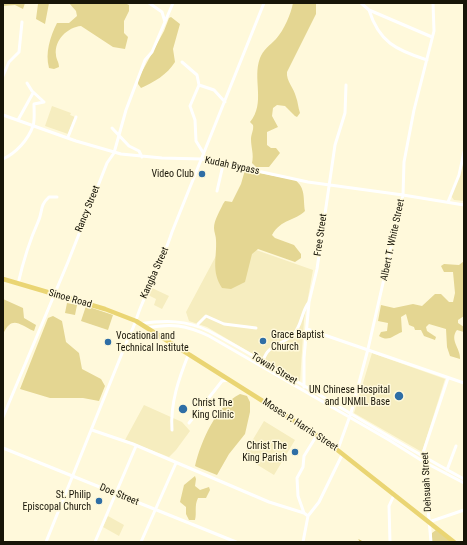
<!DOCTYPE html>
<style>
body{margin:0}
#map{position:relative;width:467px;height:545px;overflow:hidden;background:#fff9db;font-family:"Roboto Condensed",sans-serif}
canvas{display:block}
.frame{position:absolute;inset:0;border:4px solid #181508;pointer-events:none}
</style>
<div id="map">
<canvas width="467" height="545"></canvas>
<div class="frame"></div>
</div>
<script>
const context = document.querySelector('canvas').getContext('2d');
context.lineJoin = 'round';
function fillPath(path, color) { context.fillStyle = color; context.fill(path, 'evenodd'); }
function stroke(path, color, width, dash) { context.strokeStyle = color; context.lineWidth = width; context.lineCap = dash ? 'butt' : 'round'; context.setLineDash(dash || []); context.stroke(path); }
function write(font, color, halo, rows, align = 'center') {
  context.font = font + ' "Roboto Condensed",sans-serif'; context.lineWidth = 3; context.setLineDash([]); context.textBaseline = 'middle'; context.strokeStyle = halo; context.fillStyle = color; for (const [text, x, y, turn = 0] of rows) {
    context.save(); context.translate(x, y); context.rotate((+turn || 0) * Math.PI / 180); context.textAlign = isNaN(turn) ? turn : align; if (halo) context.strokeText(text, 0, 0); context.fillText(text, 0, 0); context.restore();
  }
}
fillPath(new Path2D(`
 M52 106 71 113 70 115 75 117 68 134 45 126Z
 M464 161V201L454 200 451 196Z
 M225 239 313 270 304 320 300 382 207 327 189 321 186 312Z
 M152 288 169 296 162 309 154 305 156 299 148 295Z
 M372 353 445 379 422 452 354 413Z
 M144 405 182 422 190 431 176 450 169 457 125 440Z
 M264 421 295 440 274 475 243 456Z
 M108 516 124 525 119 536 103 527Z`), '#f6edbf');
fillPath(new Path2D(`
 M3 3H25L23 9 15 5 3 6Z
 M36 3H49L45 24 36 19 38 4Z
 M69 3H125L129 5V11L124 21V33L128 37 125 49 113 47 81 26C68 27 54 40 56 55 56 59 59 62 59 67L54 69 49 68C45 53 50 37 57 23H69L77 16 76 11Z
 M293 3H316V14L287 72C286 81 294 88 296 97 298 102 298 107 300 113L297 117 295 116 285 106 277 105 273 108 272 116 278 127 267 132V145L271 148H276L280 153 269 167H256L252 163C254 154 251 148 251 139 251 134 254 130 253 125L250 122C266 103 252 79 260 58 263 50 270 45 276 39 284 30 291 14 293 3Z
 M171 17 180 24 173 49 175 62C167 75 154 82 141 88L138 84V79L164 31 169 18Z
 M245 170 295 180C306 188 303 199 305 211 295 221 281 219 272 235L275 238 294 245 301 254V258L295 262 258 249 252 254 245 282 231 289 222 288C211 271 217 258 216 240 216 236 214 232 214 228 214 220 220 211 223 204L225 201 232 202 241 184Z
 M464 261V316L458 320V323L464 327V332L457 330C449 340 461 349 460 359L450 356 447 347 446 329 429 324 426 327 427 331 436 337 435 340 424 336 421 330H415L414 327 409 325 406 314 401 317 402 332C392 336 389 342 379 336L381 332 387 331 388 323 378 321 381 305 394 308 413 304 422 306 435 294H441L449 302H453L455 293 453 272H444L441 266 444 264 459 265Z
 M3 299 23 308 24 318 36 325 34 331C19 324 12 315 3 334Z
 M67 303 77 305 75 315 65 313Z
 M86 306 113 315 108 330 81 321Z
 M53 316 62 321 66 342 79 353 82 369 101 379 105 386 99 401 83 398H50L20 389 48 318Z
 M240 394 247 396 250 402V412L245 434 229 454 217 475 197 467 195 466C201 441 216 406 240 394Z
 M195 476 196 479 195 486 200 490 209 487 210 490 206 498H198C194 506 197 513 195 520H189L186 514V507L180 502 184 485Z
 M436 530 452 542H432V533Z`), '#e4d692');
stroke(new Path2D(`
 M359 540 363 542`), '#c8b34c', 1);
stroke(new Path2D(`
 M149 3 162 12 165 22
 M361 3 369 10 432 37
 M369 10C379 42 396 50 427 60
 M182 62 197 75 199 85 214 90 225 102
 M3 76 9 62 19 52 22 22
 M199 85 190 106 195 120 196 141 204 154
 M3 115 76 141 121 154 162 158 202 159 308 182 403 195 464 205
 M18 120 33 93
 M112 128 129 146 139 151 142 157
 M68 137 76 117
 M3 159C16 153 28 140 33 126 35 120 34 111 34 104L44 102 32 91 27 83
 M217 191 223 165
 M448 202 459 175 464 152
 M18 284C23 262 29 242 38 222 43 212 39 206 49 197H57
 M140 324C165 320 186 320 209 331 296 378 378 433 464 479
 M198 324 206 316 224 324 256 328
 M146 328C171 323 186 325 209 336L389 440 424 462 464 483
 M307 329 464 383
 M294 334H307
 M263 361C268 344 282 345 293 335 302 326 301 312 309 302
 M304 387V358L309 302 317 269 335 145 345 113 346 85
 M3 417 68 262 107 163 114 153 126 110 145 60 152 52 173 3
 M189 423 222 381 228 380
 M92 430 133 444 269 502 304 513 308 516
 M172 430C170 403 179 378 189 353
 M3 448 236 542
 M338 449 351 413 368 349 403 195 404 162 414 110 434 31 433 3
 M447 470 456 446
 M304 513 298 496 297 478 303 467 304 456 317 435
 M429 522 464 510
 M46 542 129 336C135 326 137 315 142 304 152 280 164 257 172 232L264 3
 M95 542 136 446
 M141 542 176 463
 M303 542 308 516 319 502 342 455
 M390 542 389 506 394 495
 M431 542 423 453 448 378`), '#fff', 3);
stroke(new Path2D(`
 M3 279 105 309 136 321 326 441 454 542`), '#ead573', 4.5);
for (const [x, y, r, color] of [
 [202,174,4,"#2f6ea5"],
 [263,341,4,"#2f6ea5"],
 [108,342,4,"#2f6ea5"],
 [399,396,5,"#2f6ea5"],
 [183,409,5,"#2f6ea5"],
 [295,452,4,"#2f6ea5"],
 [99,501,4,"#2f6ea5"]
]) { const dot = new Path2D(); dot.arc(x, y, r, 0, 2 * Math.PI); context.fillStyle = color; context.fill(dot); stroke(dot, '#fff9db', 1.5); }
write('10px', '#181508', '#fff9db', [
 ["Kudah Bypass",232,166,12],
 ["Rancy Street",88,209,-68],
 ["Free Street",321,235,-82],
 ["Albert T. White Street",393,240,-78],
 ["Kangba Street",155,273,-66],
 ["Sinoe Road",70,299,16],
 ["Towah Street",274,369,31],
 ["Moses P. Harris Street",300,425,33],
 ["Dehsuah Street",427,482,-93],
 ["Doe Street",119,495,22]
]);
write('10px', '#181508', '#fff9db', [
 ["Video Club",194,174],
 ["Grace Baptist",271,335,"left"],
 ["Church",271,347,"left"],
 ["Vocational and",116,336,"left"],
 ["Technical Institute",116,348,"left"],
 ["UN Chinese Hospital",390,390],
 ["and UNMIL Base",390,402],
 ["Christ The",192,403,"left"],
 ["King Clinic",192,415,"left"],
 ["Christ The",287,446],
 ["King Parish",287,458],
 ["St. Philip",91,495],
 ["Episcopal Church",91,507]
], 'right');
</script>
